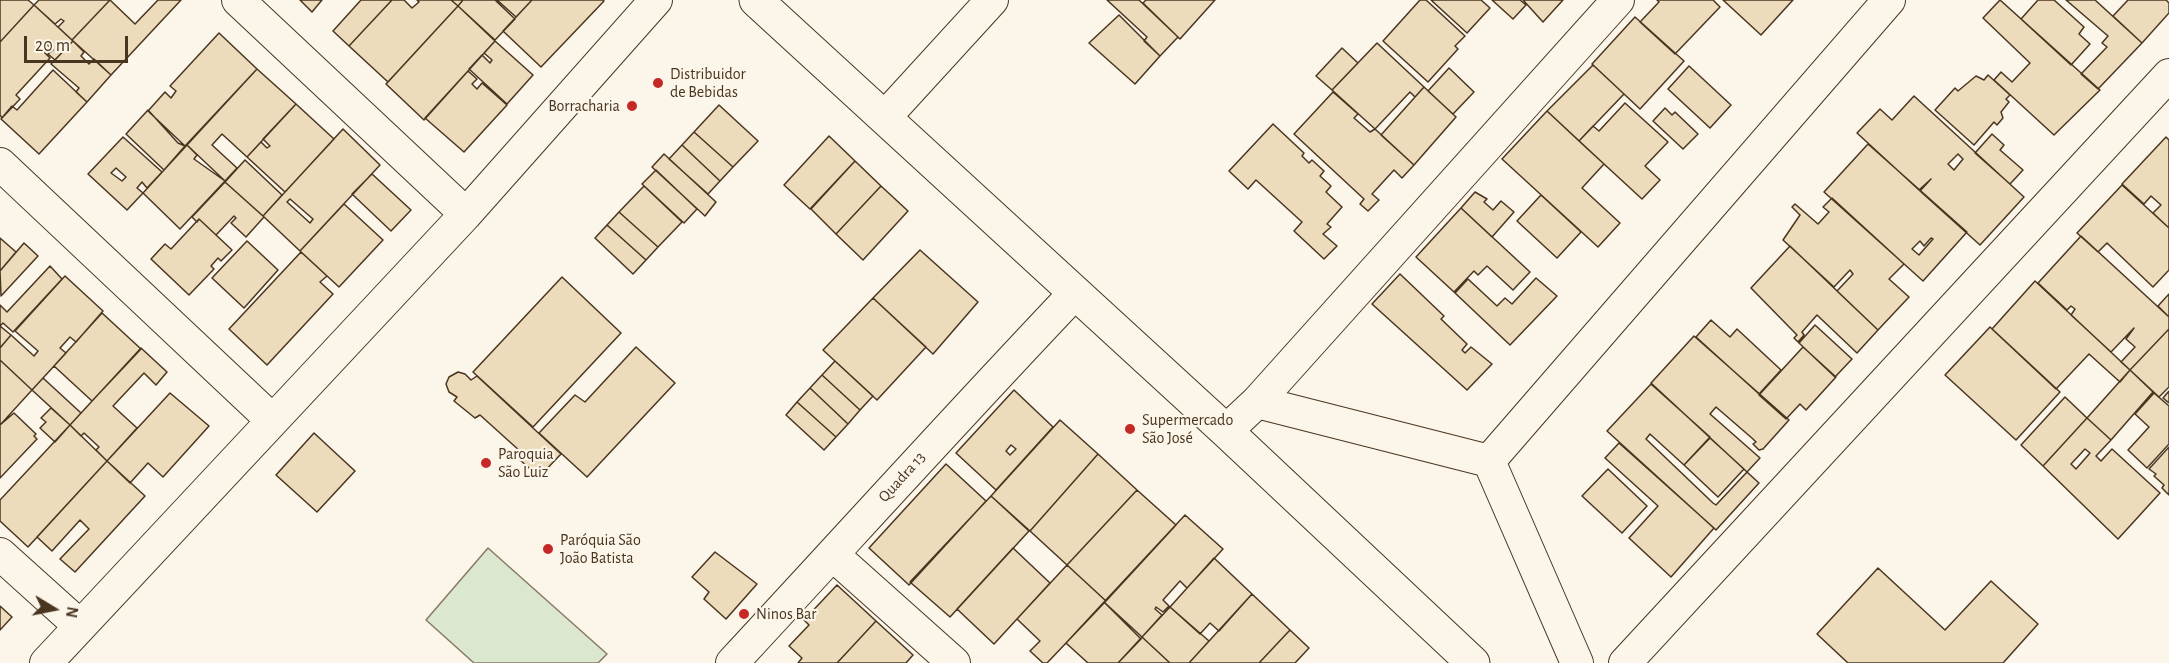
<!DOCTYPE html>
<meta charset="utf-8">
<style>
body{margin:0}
#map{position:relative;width:2169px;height:663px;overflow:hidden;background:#fbf6e9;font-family:"Alegreya Sans",sans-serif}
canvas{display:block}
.north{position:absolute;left:24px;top:579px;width:60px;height:60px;-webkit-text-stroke:4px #fbf6e9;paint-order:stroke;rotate:100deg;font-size:16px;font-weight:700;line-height:24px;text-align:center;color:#4a3520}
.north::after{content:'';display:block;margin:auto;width:21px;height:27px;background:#4a3520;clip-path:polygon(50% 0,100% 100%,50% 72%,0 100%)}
.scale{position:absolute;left:24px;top:36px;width:104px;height:27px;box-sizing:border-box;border:3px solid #4a3520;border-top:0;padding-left:8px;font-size:18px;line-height:21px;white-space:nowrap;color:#4a3520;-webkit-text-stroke:4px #fbf6e9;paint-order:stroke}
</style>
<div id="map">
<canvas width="2169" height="663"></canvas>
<div class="north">N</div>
<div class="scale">20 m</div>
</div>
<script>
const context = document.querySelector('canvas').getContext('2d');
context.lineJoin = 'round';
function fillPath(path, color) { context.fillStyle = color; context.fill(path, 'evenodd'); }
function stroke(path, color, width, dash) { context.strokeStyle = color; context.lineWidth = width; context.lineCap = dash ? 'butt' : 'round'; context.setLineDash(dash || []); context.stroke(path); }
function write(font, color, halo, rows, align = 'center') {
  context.font = font + ' "Alegreya Sans",sans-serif'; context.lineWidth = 4.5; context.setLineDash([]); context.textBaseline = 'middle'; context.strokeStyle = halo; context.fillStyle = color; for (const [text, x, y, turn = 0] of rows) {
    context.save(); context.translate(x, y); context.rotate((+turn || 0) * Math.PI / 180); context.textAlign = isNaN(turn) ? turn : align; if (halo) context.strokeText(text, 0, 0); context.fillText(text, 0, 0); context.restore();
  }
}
const green = new Path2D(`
 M488 548 607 654 598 663H474L426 620Z`);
fillPath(green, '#dce7d0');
stroke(green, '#887966', 1.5);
const building = new Path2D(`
 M0 0H28L34 5 0 42Z
 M39 0H110L72 40 58 27 64 21 61 19 55 24 34 5Z
 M110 0 135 24 158 0H181L111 75 72 40Z
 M300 0H322L312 12Z
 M361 0H392L349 46 333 31Z
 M392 0H404L412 8 419 2 417 0H451L458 6 388 82 349 46Z
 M451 0H463L458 6Z
 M463 0H495L515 19 495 40 458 6Z
 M497 0H532L516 17Z
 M532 0H603L604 1 541 67 503 31Z
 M1107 0H1139L1178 37 1160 56 1144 41 1147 37Z
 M1146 0H1215L1180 39 1143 3Z
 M1420 0H1426L1465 36 1455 46 1458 49 1428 82 1383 41Z
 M1431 0H1481L1490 8 1467 33Z
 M1492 0H1520L1526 5 1513 19Z
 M1523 0H1563L1543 22Z
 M1657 0H1713L1720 7 1675 54 1640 22 1659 2Z
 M1723 0H1793L1761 35Z
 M2000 0 2100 90 2054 135 1994 80 2001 72 2012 82 2030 63 1983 18Z
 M2038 0H2054L2084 27 2079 34 2090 44 2071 65 2021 19Z
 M2066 0H2095L2142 43 2098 89 2081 74 2107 47 2102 43 2108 36Z
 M2128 0H2166L2169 3V13L2142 43 2113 16Z
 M34 5 73 41 55 60 48 54 53 50 44 42 39 47 50 58 16 95 20 99 2 118 0 115V42Z
 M458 6 495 41 424 120 386 84Z
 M1119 15 1160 56 1135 84 1089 43Z
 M1635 17 1684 61 1640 109 1592 64Z
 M219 33 257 69 185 146 148 111 165 92 171 98 176 91 170 86Z
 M73 41 84 52 81 56 89 64 94 59 111 75 87 102 76 92 79 88 51 64Z
 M495 41 533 75 507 104 469 69 482 55 490 63 492 60 484 53Z
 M1377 43 1424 87 1415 97 1410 92 1375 129 1332 90Z
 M1342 48 1358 63 1332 90 1316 76Z
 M1593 65 1624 94 1579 141 1547 111Z
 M1689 66 1731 105 1710 128 1668 89Z
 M1449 68 1474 92 1453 114 1428 91Z
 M257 69 296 104 247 157 222 134 212 145 237 168 225 181 187 145Z
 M53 70 87 102 39 154 1 119 12 106 17 110Z
 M468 71 477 79 472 84 477 89 482 83 507 105 464 152 425 118Z
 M1988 75 2010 95 2006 99 2009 102 2001 112 2003 118 1997 125 1994 122 1974 145 1935 110 1955 88 1958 91 1976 76 1984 80Z
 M1424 87 1456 117 1414 165 1381 135Z
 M1333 92 1358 114 1354 118 1370 132 1375 129 1414 165 1402 178 1394 170 1372 194 1379 200 1368 211 1360 204 1364 199 1294 134Z
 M1914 96 2024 197 1980 245 1920 191 1931 179 1919 190 1857 133 1880 109 1892 120ZM1958 154 1963 159 1954 170 1948 164Z
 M1625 103 1668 142 1645 166 1660 180 1642 199 1579 141 1593 126 1599 131Z
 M296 104 334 139 285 192 247 157 261 142 267 148 270 146 263 139Z
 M719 105 758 141 733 167 694 132Z
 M1665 108 1672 115 1675 112 1698 134 1683 149 1653 121Z
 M148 110 178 143 185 146 164 170 126 134Z
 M1547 111 1604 164 1582 188 1620 223 1598 247 1502 159Z
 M1273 124 1304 153 1302 156 1309 163 1312 160 1324 171 1320 176 1331 186 1326 192 1342 207 1327 224 1331 227 1323 234 1337 246 1324 259 1294 231 1302 222 1256 180 1248 189 1229 171Z
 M343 129 380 165 300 251 263 216ZM290 199 313 219 310 223 287 202Z
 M694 132 733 167 720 181 682 145Z
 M1992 134 2004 145 2000 150 2023 170 2010 184 1975 153Z
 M829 136 855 161 810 209 784 185Z
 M123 137 162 172 147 188 142 182 137 188 143 193 127 210 88 174ZM116 168 126 177 122 181 111 173Z
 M2166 137 2169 140V228L2153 213 2161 205 2151 196 2144 204 2122 184Z
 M1868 144 1967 232 1923 281 1824 192ZM1931 238 1933 239 1919 255 1912 249 1920 241 1924 246Z
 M187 145 197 155 194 159 225 181 180 229 143 193Z
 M682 145 720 181 708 194 669 159Z
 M664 154 716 202 705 216 652 167Z
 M245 160 282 195 263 216 225 182Z
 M855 161 881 186 836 234 811 209Z
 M656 170 697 209 684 223 642 184Z
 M372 174 411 210 391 231 352 194Z
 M225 182 264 217 246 237 231 223 236 218 234 216 216 235 199 219 197 222 192 217Z
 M2122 185 2169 228V270L2153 287 2107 243 2098 252 2077 233Z
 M644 186 682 222 658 247 619 212Z
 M881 186 908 211 863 260 836 234Z
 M1475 192 1487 199 1484 202 1493 210 1501 201 1514 212 1492 237 1461 208Z
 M1541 195 1581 232 1557 258 1517 221Z
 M1832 198 1904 264 1889 279 1909 297 1878 330 1837 291 1853 274 1850 270 1834 287 1783 240 1800 215 1792 207 1795 204 1818 224 1829 212 1823 207Z
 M344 204 383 240 339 287 300 251Z
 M1461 208 1530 272 1513 290 1487 266 1478 275 1474 271 1454 292 1416 257Z
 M619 212 658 247 646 260 607 225Z
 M199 219 232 250 221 261 218 258 211 266 214 269 189 295 151 259 165 244 171 249Z
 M607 225 646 260 633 274 595 238Z
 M2081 236 2169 317V329L2130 370 2121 362 2135 347 2126 339 2134 328 2111 352 2071 315 2075 309 2071 306 2067 310 2038 283Z
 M0 238 16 252 0 271Z
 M247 241 278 270 244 308 212 278Z
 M24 243 38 256 1 296 0 271Z
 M1790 246 1878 330 1857 353 1817 315 1802 332 1804 335 1798 342 1794 338 1797 335 1751 288Z
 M920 250 978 302 933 354 873 298Z
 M301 252 327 276 320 282 333 294 267 365 229 329Z
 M50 266 62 279 13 332 3 323 0 326 11 335 0 348V305L7 312Z
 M1400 274 1444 316 1441 319 1467 344 1462 350 1465 353 1471 347 1492 364 1467 390 1372 304Z
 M65 276 103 311 76 342 70 337 60 348 66 353 32 390 0 360V348L11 335 34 356 38 351 15 331Z
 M562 277 621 333 533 427 473 372Z
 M1536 278 1557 296 1510 345 1455 293 1468 279 1497 306 1505 298 1512 304Z
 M2035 281 2130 370 2120 382 2089 354 2056 389 1992 329Z
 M2169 294V317L2158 306Z
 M873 298 926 347 877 400 823 350Z
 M102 313 141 349 92 401 54 366Z
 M1711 320 1730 337 1737 329 1781 370 1759 394 1696 337Z
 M1815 325 1852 359 1835 377 1799 343Z
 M1990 327 2060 392 2016 440 1945 375Z
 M2169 329V387L2159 397 2130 370Z
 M1694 336 1789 420 1763 449 1759 450 1753 444 1756 442 1753 439 1716 407 1710 414 1760 458 1747 472 1651 383Z
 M636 347 675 383 587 477 539 433 575 395 585 402Z
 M1803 347 1836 377 1806 410 1800 404 1786 419 1759 395Z
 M141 348 167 372 156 385 144 373 113 406 137 428 107 461 96 450 99 447 84 433 81 436 70 425Z
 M0 360 32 390 0 425Z
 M835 361 873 396 860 410 822 375Z
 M2130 370 2153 392 2111 440 2087 418Z
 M458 372 465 374 471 380 477 376 561 454 539 477 519 459 521 452 480 415 475 418 454 401 457 397 449 392 446 384 449 377Z
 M822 375 860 410 848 424 810 388Z
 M43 378 81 413 70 425 32 390Z
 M1651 384 1710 437 1684 465 1650 434 1646 439 1713 503 1716 505 1747 472 1759 483 1716 530 1607 431Z
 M810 388 848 424 836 437 797 402Z
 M1014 390 1053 427 996 490 956 453ZM1011 445 1016 449 1010 455 1006 451Z
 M2169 391V403L2163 398Z
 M170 393 209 426 163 477 148 463 130 483 107 461Z
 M2154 393 2169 406V444L2147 468 2128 450 2149 427 2135 414Z
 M2065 397 2087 418 2043 466 2021 445Z
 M797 402 836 437 824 450 786 415Z
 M51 408 70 425 55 442 40 428 46 422 41 418Z
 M14 413 36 434 34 436 37 439 0 478V425Z
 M2087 418 2111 440 2096 456 2101 461 2112 449 2160 493 2118 539 2043 466ZM2085 449 2090 453 2076 469 2071 464Z
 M1060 420 1098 454 1030 531 991 496Z
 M70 425 107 461 28 547 0 521V500Z
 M314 433 355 471 317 512 276 475Z
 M1710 438 1744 469 1718 497 1684 465Z
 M1619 443 1714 528 1671 577 1629 538 1658 506 1605 458Z
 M2169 447V495L2162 488 2164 485 2154 476 2156 474 2149 469Z
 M1098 454 1137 490 1067 565 1030 531Z
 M107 461 145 496 75 572 60 559 89 529 80 520 52 551 37 537Z
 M946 464 986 501 909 585 869 548Z
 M1608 469 1647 506 1622 533 1582 496Z
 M1137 490 1176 525 1106 601 1067 565Z
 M991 496 1029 531 950 617 910 582Z
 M1185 515 1223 549 1187 588 1180 581 1163 600 1169 606 1163 612 1156 607 1155 609 1162 615 1142 637 1104 602Z
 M1013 548 1050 583 994 644 957 609Z
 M715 552 757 584 726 619 704 599 709 592 692 577Z
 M1214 558 1252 594 1219 631 1210 623 1200 634 1170 607Z
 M1067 565 1106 601 1047 663H1043L1030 651 1040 641 1017 619Z
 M1878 568 1945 630 1991 581 2038 624 2003 663H1848L1817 634Z
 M837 585 876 621 837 663H798L802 658 789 646 809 625 804 620Z
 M1252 594 1290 630 1259 663H1189Z
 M1104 602 1141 639 1118 663H1088L1066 643Z
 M0 606 12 617 0 630Z
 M1170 607 1209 641 1189 663H1170L1142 637Z
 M876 621 913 655 906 663H837Z
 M1290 630 1309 648 1295 663H1259Z
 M1142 637 1170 663H1118Z`);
fillPath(building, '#ecdcbc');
stroke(building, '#4a3520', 1.5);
const minor = new Path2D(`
 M238 0 466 214
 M885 117 992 0
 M0 164 272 420
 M1257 402 1489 461
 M1226 431 1257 402 1618 0
 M1489 461 1889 0
 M1489 461 1577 663
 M0 554 80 626
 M833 555 954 663
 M46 663 466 214 656 0
 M732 663C846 540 959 415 1074 294
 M1625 663 2169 75`);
const tertiary = new Path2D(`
 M756 0 1226 431 1473 663`);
stroke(minor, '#4a3520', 34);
stroke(tertiary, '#4a3520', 35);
stroke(minor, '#fbf6e9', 32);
stroke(tertiary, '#fbf6e9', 33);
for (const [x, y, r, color] of [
 [658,83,6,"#c62828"],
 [632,106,6,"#c62828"],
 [1130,429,6,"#c62828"],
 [486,463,6,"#c62828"],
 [548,549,6,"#c62828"],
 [744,614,6,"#c62828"]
]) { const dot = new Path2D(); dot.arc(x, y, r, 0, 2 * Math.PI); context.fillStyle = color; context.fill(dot); stroke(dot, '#fbf6e9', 2); }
write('16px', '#4a3520', '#fbf6e9', [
 ["Distribuidor",670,74],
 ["de Bebidas",670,92],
 ["Borracharia",620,106,"right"],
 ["Supermercado",1142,420],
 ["São José",1142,438],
 ["Paroquia",498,454],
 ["São Luiz",498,472],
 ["Paróquia São",560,540],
 ["João Batista",560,558],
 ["Ninos Bar",756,614]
], 'left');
write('16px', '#4a3520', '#fbf6e9', [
 ["Quadra 13",902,477,-48]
]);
</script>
